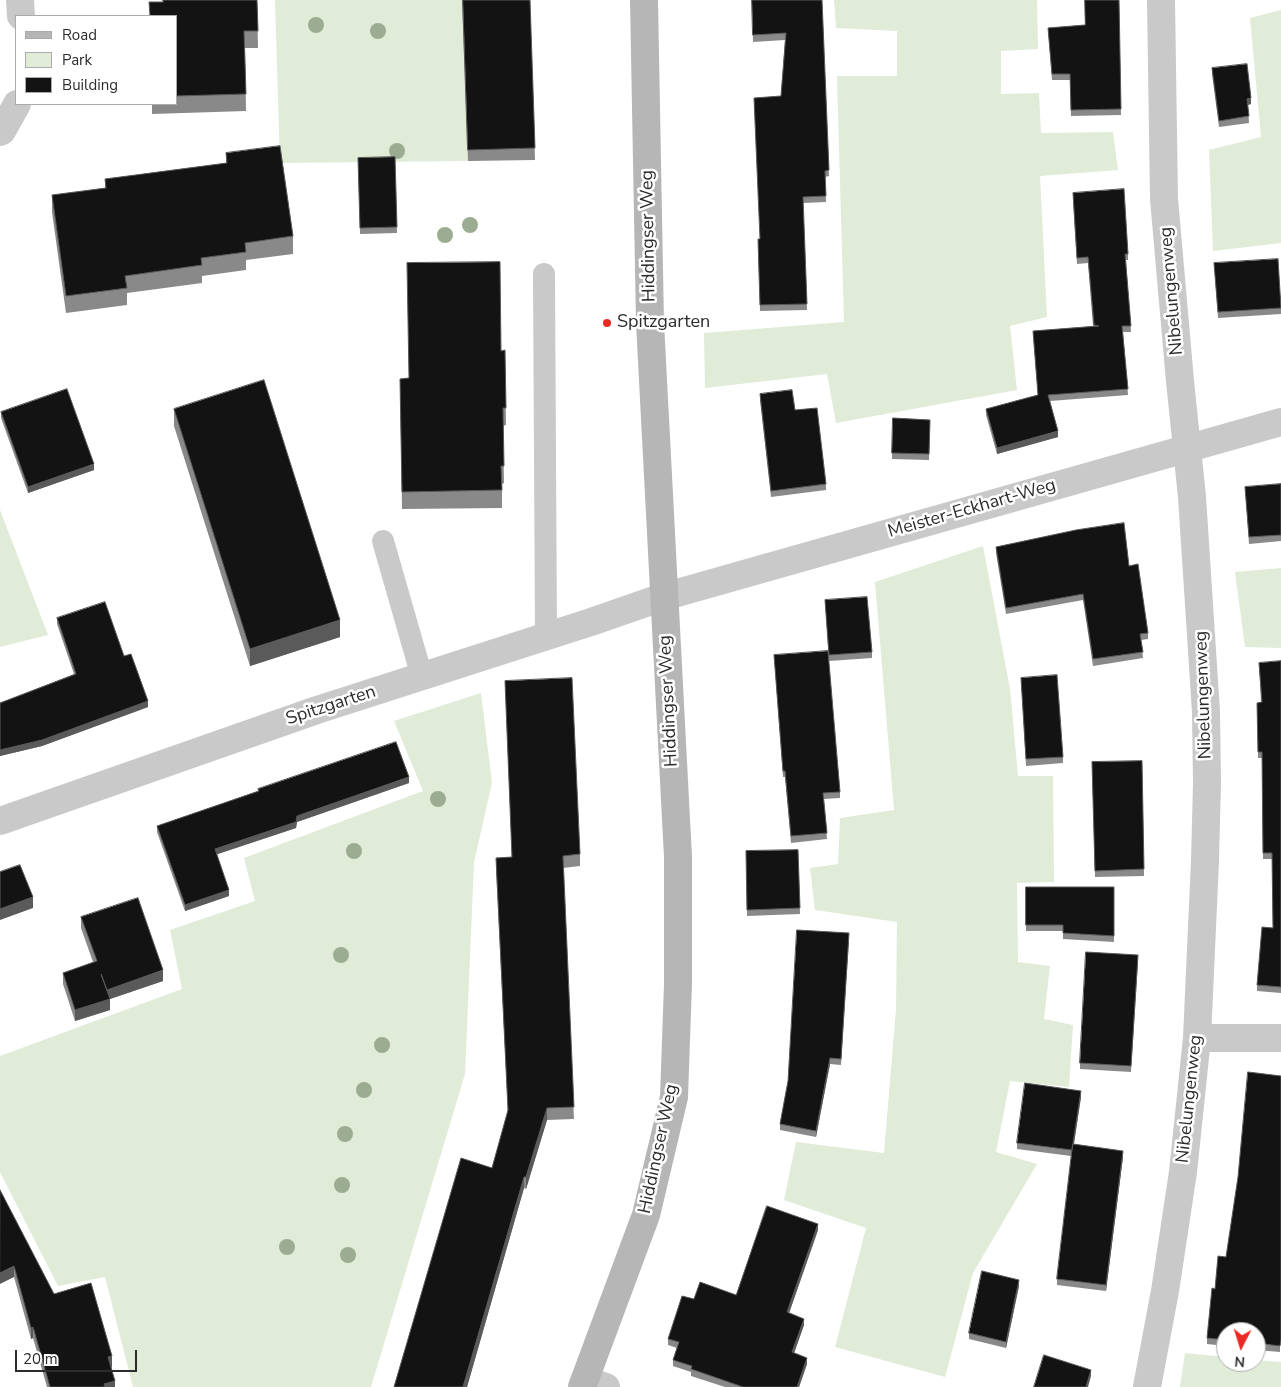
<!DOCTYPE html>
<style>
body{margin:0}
#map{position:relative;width:1281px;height:1387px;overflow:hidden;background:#fff;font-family:"Nunito Sans",sans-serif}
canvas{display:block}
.legend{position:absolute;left:15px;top:15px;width:162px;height:90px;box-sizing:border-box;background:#fff;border:1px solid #ababab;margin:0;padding:6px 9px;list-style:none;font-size:15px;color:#2c2c2c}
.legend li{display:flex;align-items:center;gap:10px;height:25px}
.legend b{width:25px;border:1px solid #ababab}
.north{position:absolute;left:1216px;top:1322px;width:50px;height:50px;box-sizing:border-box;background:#fff;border:1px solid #ababab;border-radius:50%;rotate:185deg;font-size:14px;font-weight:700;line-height:20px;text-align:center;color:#2c2c2c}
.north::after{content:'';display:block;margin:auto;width:18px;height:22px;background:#ec2a25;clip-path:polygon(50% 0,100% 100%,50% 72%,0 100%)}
.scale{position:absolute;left:15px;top:1350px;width:122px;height:22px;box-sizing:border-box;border:2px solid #2c2c2c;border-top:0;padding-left:6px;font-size:15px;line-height:18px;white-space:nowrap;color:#2c2c2c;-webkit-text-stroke:4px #fff;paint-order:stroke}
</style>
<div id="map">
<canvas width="1281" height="1387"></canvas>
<ul class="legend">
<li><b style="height:6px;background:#b6b6b6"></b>Road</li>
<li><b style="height:14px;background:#e0ebd8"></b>Park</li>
<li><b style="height:14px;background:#131313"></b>Building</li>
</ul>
<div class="north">N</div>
<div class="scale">20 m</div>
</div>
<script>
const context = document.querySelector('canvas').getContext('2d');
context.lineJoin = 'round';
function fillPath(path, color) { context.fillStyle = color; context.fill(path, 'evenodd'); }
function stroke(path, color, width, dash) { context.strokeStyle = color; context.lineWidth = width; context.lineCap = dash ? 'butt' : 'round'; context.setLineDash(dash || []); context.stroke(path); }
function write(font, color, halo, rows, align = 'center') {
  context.font = font + ' "Nunito Sans",sans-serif'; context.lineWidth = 5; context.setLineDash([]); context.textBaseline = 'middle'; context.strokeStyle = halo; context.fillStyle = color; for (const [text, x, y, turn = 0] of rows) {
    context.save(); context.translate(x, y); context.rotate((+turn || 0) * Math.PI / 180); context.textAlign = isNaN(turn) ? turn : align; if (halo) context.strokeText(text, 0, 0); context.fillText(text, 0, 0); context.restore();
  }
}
fillPath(new Path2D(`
 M275 0H462L468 161 280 163Z
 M834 0H1037L1038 49 1001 51V94L1039 93 1041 133 1113 132 1118 170 1040 176 1047 317 1010 326 1017 390 836 423 827 374 705 388 704 333 844 322 837 76H897V31L836 28Z
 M1281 10V243L1213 251 1209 150 1261 137 1250 18Z
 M0 510 48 635 0 647Z
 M983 546 1010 689 1018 776H1053L1054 882 1017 883 1018 962 1050 966 1044 1019 1073 1025 1069 1087 1010 1081 996 1152 1037 1164 973 1273 945 1377 835 1347 866 1228 784 1200 796 1142 884 1153 896 1009 897 922 815 910 810 868 838 864 840 818 894 810 875 582Z
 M1281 568V648L1245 647 1235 572Z
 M481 693 492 783 474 862 465 1074 371 1387H133L105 1277 58 1286 0 1172V1056L182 989 170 930 255 901 244 858 423 791 394 721Z
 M1185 1353 1226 1357V1362H1256V1360L1281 1362V1387H1180Z`), '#e0ebd8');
stroke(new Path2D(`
 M544 274 546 637
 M383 541 422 677`), '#c9c9c9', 22);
stroke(new Path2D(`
 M20 0 21 16
 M0 132 2 131 17 104
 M0 821 317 710 591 622 663 597 1281 422
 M1197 1038H1281
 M585 1380 606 1387
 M1147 1387 1165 1291 1183 1172 1197 1038 1205 861 1207 783 1206 712 1192 497 1180 381 1164 199 1161 0`), '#c9c9c9', 28);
stroke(new Path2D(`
 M582 1387 646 1215 674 1097 678 984V857L650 323 644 0`), '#b6b6b6', 28);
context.fillStyle = '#9bac92';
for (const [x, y] of [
 [316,25],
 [378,31],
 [397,151],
 [470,225],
 [445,235],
 [438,799],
 [354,851],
 [341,955],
 [382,1045],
 [364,1090],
 [345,1134],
 [342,1185],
 [287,1247],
 [348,1255]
]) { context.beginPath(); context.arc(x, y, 8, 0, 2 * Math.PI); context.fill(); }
fillPath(new Path2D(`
 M163 0H257L258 48H245L246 111 152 114V104H176V16L163 2Z
 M462 0H530L535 160 468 161Z
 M752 0H822L829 176 825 177 826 202 803 203 807 310 760 311 758 245 760 239 781 96 785 40 753 42Z
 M1119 0 1121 115 1071 116 1070 80H1052L1048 28 1085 25Z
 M1212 68 1251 104 1248 105 1249 123 1219 127 1212 74Z
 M226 153 293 236V254L246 260V270L202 276V283L127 293V305L66 313 52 212V195L105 188V179L226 163Z
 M395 157 397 233 360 234 358 158Z
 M1073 199 1128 254V260H1126L1131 332H1123L1128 395 1050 401 1058 437 997 454 986 415V409L1038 395 1033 331 1093 326 1088 263 1077 264Z
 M1214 263 1281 296V314L1218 318Z
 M505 350 506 425 503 426 504 483 502 484V508L402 509 400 379 408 378 501 351Z
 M760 394 795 410 826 484V490L771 497 760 400Z
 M174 409 340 637 250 666 174 426Z
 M1 412 94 470 28 493 1 418Z
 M893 418 930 420 929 460 892 459Z
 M1281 484V541L1249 544 1245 487Z
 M996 547 1129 566 1148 633V639L1141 640 1143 658 1093 666 1083 600 1006 614 996 553Z
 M825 600 872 652V658L829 661Z
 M57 618 124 656 148 707 42 746 0 756V703L74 674 57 624Z
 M774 655 840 792V798L824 799 827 839 791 843 785 777H783Z
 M1281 661V993L1257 991V985L1273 928 1272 859H1263L1262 758H1258L1257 703 1261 702 1259 663Z
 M1021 678 1063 757V763L1026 766Z
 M505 681 580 854V866L563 868 574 1119 547 1120 526 1189 524 1188 467 1387H394L492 1168 508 1111 496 869V858L512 857Z
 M1142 761 1144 876 1095 877 1092 762Z
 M409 783 297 822 296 828 217 854 229 896 185 911 157 832V826L258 791V789Z
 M798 850 800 914 747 916 746 851Z
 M1026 887H1114V942L1063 939V931H1026Z
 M81 917 163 981 110 999V1010L75 1021 63 984V973L93 962 81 928Z
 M849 939 841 1065 830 1064 816 1137 780 1130V1124Z
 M1138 962 1131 1072 1080 1069V1063Z
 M1281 1076 1280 1352 1256 1350V1332H1226V1346L1207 1344V1338L1215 1289 1226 1257Z
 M1081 1097 1074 1144 1123 1157 1106 1291 1057 1285V1279L1071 1156 1017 1149V1143Z
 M0 1190 54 1294 112 1367 111 1368 115 1387H47L33 1338 31 1339 14 1277Z
 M818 1230 789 1313 804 1325 794 1353 807 1364 799 1387H725L691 1376V1372L673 1366V1360L677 1348 668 1345V1339L694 1299 736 1295Z
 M1019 1286 1006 1348 969 1339V1333Z`), '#898989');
fillPath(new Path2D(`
 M1251 98V104L1247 105V99Z
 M1058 431V437L997 454V448Z
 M94 464V470L28 493V487Z
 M340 620V637L250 666V649Z
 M148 701V707L42 746 0 756V750Z
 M409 777V783L297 822 296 828 215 855V849L297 816Z
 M229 890V896L185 911V905Z
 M33 897V908L0 920V909Z
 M163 970V981L110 999V1010L75 1021V1010L107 990Z
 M830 1058V1064L816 1137V1131Z
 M1081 1091V1097L1072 1156V1150Z
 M547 1108V1120L526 1189V1177Z
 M1123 1151V1157L1106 1291V1285Z
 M524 1177V1188L467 1387H463Z
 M818 1224V1230L787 1319V1312Z
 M14 1266V1277L0 1284V1273Z
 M1019 1280V1286L1006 1348V1342Z
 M804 1319V1325L792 1359V1352Z
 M33 1327V1338L31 1339V1328Z
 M112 1356V1367L108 1368V1357Z
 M807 1358V1364L799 1387H797Z
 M1091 1370V1376L1088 1387H1086Z
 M115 1381V1387H104V1384Z`), '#5a5a5a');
const building = new Path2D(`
 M163 0H257L258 31H244L246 94 176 96V16H150L149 2H163Z
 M463 0H530L535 148 468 150Z
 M752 0H822L829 170 825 171 826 196 803 197 807 304 760 305 758 239H760L754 98 781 96 786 33 753 35Z
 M1085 0H1119L1121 109 1071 110 1070 74H1052L1048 28 1085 25Z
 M1247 64 1251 98 1247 99 1249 116 1219 121 1212 68Z
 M280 146 293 236 245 243 246 252 201 258 202 265 125 276 127 288 66 296 52 195 106 188 105 179 227 163 226 153Z
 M395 157 397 227 360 228 358 158Z
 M1124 189 1128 254H1125L1131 326H1122L1128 389 1048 395 1058 431 997 448 986 409 1038 395 1033 331 1099 326 1094 325 1088 257 1077 258 1073 193Z
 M1278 259 1281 308 1218 312 1214 263Z
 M500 262 501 351 505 350 506 408H503L504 466H501L502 490 402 492 400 379 409 378 407 263Z
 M264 380 340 620 250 649 174 409Z
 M67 389 94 464 28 487 1 412Z
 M792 390 795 410 817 408 826 484 771 491 760 394Z
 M893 418 930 420 929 454 892 453Z
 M1281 484V535L1249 537 1245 487Z
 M1124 523 1129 566 1138 564 1148 633 1140 634 1143 652 1093 659 1083 594 1006 608 996 547 1076 530Z
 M867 597 872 652 829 655 825 600Z
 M105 602 124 656 131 654 148 701 42 740 0 750V703L76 674 57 618Z
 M828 651 840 792 823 793 827 833 791 836 785 771H783L774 655Z
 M1281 661V987L1257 985 1262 927 1273 928 1272 853H1263L1262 752H1258L1257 703 1262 702 1259 663Z
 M1057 675 1063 757 1026 759 1021 678Z
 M572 678 580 854 563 856 574 1107 547 1108 526 1177H524L463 1387H394L461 1158 492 1168 508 1110 496 858 512 857 505 681Z
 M396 742 409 777 297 816 296 822 215 849 229 890 185 905 157 826 259 791 258 789Z
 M1142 761 1144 869 1095 871 1092 762Z
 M798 850 800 908 747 910 746 851Z
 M20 865 33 897 0 909V872Z
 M1026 887H1114V936L1063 933V925H1026Z
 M138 898 163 970 107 990 101 974 110 999 75 1010 63 973 97 961 81 917Z
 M797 930 849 933 841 1059 830 1058 816 1131 780 1124 788 1081Z
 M1086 952 1138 955 1131 1066 1080 1063Z
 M1248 1072 1281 1076V1340L1280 1346 1256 1343V1332H1226V1340L1207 1338 1212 1288 1215 1289 1218 1256 1226 1257 1238 1177Z
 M1025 1083 1081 1091 1072 1150 1017 1143Z
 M1073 1144 1123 1151 1106 1285 1057 1279Z
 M0 1190 54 1294 91 1283 112 1356 108 1357 115 1381 104 1384 105 1387H50L33 1327 31 1328 14 1266 0 1273Z
 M767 1206 818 1224 787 1312 804 1319 792 1352 807 1358 797 1387H743L691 1369 692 1366 673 1360 679 1342 668 1339 682 1296 694 1299 700 1282 736 1295Z
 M982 1271 1019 1280 1006 1342 969 1333Z
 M1044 1355 1091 1370 1086 1387H1034Z`);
fillPath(building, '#131313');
stroke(building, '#5a5a5a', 1);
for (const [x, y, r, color] of [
 [607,323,5,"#ec2a25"]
]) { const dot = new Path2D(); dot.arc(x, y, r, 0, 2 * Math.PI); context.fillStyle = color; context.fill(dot); stroke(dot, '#fff', 2); }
write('18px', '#2c2c2c', '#fff', [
 ["Hiddingser Weg",649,236,-91],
 ["Nibelungenweg",1172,291,-95],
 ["Meister-Eckhart-Weg",972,509,-16],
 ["Nibelungenweg",1204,695,-92],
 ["Hiddingser Weg",669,701,-93],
 ["Spitzgarten",331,706,-18],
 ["Nibelungenweg",1190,1099,-84],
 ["Hiddingser Weg",659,1149,-78]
]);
write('18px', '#2c2c2c', '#fff', [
 ["Spitzgarten",617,323]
], 'left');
</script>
